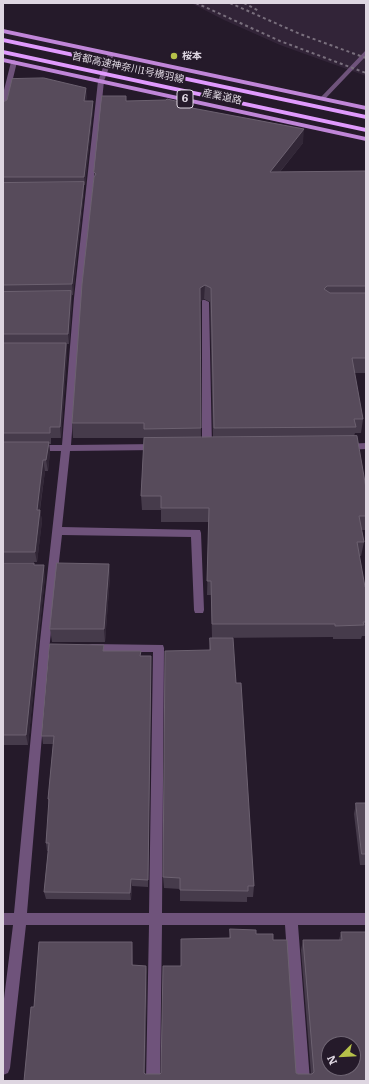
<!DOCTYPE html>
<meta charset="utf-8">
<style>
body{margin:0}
#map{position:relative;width:369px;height:1084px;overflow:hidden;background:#251a2a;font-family:Literata,serif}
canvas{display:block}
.frame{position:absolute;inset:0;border:4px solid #ded6e1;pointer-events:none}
.north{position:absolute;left:321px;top:1036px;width:40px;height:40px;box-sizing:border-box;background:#251a2a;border:1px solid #6f6573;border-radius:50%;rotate:246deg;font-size:11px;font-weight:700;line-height:16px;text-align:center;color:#ded6e1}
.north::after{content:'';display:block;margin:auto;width:14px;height:18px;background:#b6c149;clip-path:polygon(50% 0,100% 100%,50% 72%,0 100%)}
</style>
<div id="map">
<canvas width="369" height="1084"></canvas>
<div class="frame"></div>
<div class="north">N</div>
</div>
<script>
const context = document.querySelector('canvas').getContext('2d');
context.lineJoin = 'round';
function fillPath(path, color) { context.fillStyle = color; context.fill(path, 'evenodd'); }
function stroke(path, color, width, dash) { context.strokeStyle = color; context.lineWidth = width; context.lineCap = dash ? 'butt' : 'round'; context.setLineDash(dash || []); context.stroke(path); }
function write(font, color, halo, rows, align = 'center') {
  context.font = font + ' Literata,"Noto Sans JP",serif'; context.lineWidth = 4; context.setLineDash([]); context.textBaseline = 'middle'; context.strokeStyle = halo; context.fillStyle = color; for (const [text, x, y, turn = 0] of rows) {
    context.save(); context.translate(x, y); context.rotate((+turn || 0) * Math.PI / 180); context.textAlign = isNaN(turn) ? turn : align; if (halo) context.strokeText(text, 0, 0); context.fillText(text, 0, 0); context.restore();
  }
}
fillPath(new Path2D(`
 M191 3H366V76L280 45 224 20Z`), '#322438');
fillPath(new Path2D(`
 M366 50V56L325 99H321V97Z
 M111 52 114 54 104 81 82 298 71 445 157 444 162 447 157 450 70 451 62 527 200 530 201 533 204 610 203 613H195L194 610 191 537 62 535 50 641 27 913H149L153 652H92L88 651 87 648 88 645 92 644 163 645 164 648 162 913H366V925H298L310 1081H296L285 925H162L160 1081H146L149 925H26L10 1068 8 1073 3 1075V1007L13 925H3V913H14L40 641 61 451H37L32 448 37 445H62L74 298 98 81 108 54Z
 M14 60 17 62 6 107 3 109V94L11 62Z
 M202 300H205L209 302 212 447 207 450 202 447Z
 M366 443V449L345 450 340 447 345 444Z`), '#6f537b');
fillPath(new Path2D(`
 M3 29 366 106V110L3 33Z
 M3 58 366 137V141L3 62Z`), '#c086d8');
fillPath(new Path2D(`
 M3 38 366 115V119L3 42Z
 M3 50 366 128V132L3 54Z`), '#e09afd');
stroke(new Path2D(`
 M196 3 280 41 366 73
 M230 3 300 34 366 58
 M244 3 259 11`), '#796f7d', 2, [3, 3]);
fillPath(new Path2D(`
 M87 95 86 101 93 109 85 185H84V192L73 295H72V302L69 344H67V354L61 438H51V444H49L50 452 48 471H45L40 510 42 521 37 562H3V102Z
 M126 101 193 108 303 143 280 172 366 171V373H354L363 419 361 433H355L354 436 366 488V530H361L364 542 361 556H359L365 587H366V636H362L361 639H333V637L212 638 211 595H207L209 522H161V510H142L141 496 144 438H73L72 423 94 177V172ZM204 299 210 302 213 437 201 438 200 302Z
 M3 563 34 565 45 576 28 745H3Z
 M109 564 110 576 105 642H52L50 629Z
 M210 638 236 683 254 886 253 897H247V902L180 901V889L164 888 163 877 209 650Z
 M104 651 141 656 151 664 148 887 132 886 131 900 46 899 44 892 48 851H47L46 843 49 805 48 799 53 744H43L42 736Z
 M356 803H366V865H360L354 814Z
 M230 929 256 934 273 940 296 1073 298 1074H311L301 950 303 940H339L341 932 366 1081H24L34 1007 133 952V965L146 966 147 975 145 1073V1074H160L161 1073 181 966 229 938Z`), '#463b4b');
fillPath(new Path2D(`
 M86 88 87 95 85 109 84 101Z
 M93 101V109L85 185 84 177Z
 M304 129 303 143 269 185 270 172Z
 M84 182V192L73 295 72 284Z
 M205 285 204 299 200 302V288Z
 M71 291 72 302 69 344 68 334Z
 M66 343 67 354 61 438 60 427Z
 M49 442 50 452 48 471 46 460Z
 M43 460 45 471 38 521 37 510Z
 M40 510 42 521 37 562 35 552Z
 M109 564 110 576 105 642 104 629Z
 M44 565 45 576 28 745 26 735Z
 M151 656V664L148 887V880Z
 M131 879 132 886 131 900 130 893Z
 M132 942 133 952 132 975Z
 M146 966 147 975 144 1081V1073Z`), '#322737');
const building = new Path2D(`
 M44 78 86 88 84 101H93L84 177H3V102L7 100 12 79Z
 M102 96H126V101L166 100 167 99 193 105 192 108 304 129 270 172 366 171V286H327L324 289 330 293H366V358H352L363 419H354L356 427 214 428 211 288 205 285 200 288 201 428 144 429V423H72L82 284 94 177 96 174 94 172Z
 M84 182 72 284 3 285V183Z
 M71 291 68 334H3V292Z
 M3 343H66L60 427H50V433H3Z
 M357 436 366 488V516H359L364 542H357L365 587H366V622H363L364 625 335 626V624H212L211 581H207L209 508H161V496H141L144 438Z
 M3 442H49L46 460H43L37 510H40L35 552H3Z
 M3 563H34V565H44L26 735H3Z
 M57 563 109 564 104 629H50Z
 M210 638H233L236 683H241L254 886H248V891L180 890V878L163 877 165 651 210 650Z
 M50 644 104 645 103 651H141L140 656H151L148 880 131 879 130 893 44 892 49 843H46L49 799H48L54 736H42Z
 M356 803H366V854H362Z
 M230 929 256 930V934H273V940H287L296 1073 298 1074H312L314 1072 303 940H342L341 932H366V1081H24L31 1007H34L39 942H132V965L146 966 144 1073 145 1074H160L161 1073 163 966H181V939L230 938ZM329 1044H353V1068H329Z`);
fillPath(building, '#574b5b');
stroke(building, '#6c6170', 1);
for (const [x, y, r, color] of [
 [174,56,4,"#b6c149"]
]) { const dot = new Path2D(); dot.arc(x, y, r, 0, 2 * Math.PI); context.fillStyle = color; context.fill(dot); stroke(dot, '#251a2a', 1.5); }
write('bold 10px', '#ded6e1', '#251a2a', [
 ["桜本",182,56]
], 'left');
write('10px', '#ded6e1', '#251a2a', [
 ["首都高速神奈川1号横羽線",128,68,12],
 ["産業道路",222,97,12]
]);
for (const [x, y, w] of [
 [185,99,16]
]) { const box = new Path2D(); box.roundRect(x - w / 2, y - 9, w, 18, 3); context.fillStyle = '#251a2a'; context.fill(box); stroke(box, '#ded6e1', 1); }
write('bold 11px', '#ded6e1', null, [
 ["6",185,99]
]);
</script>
